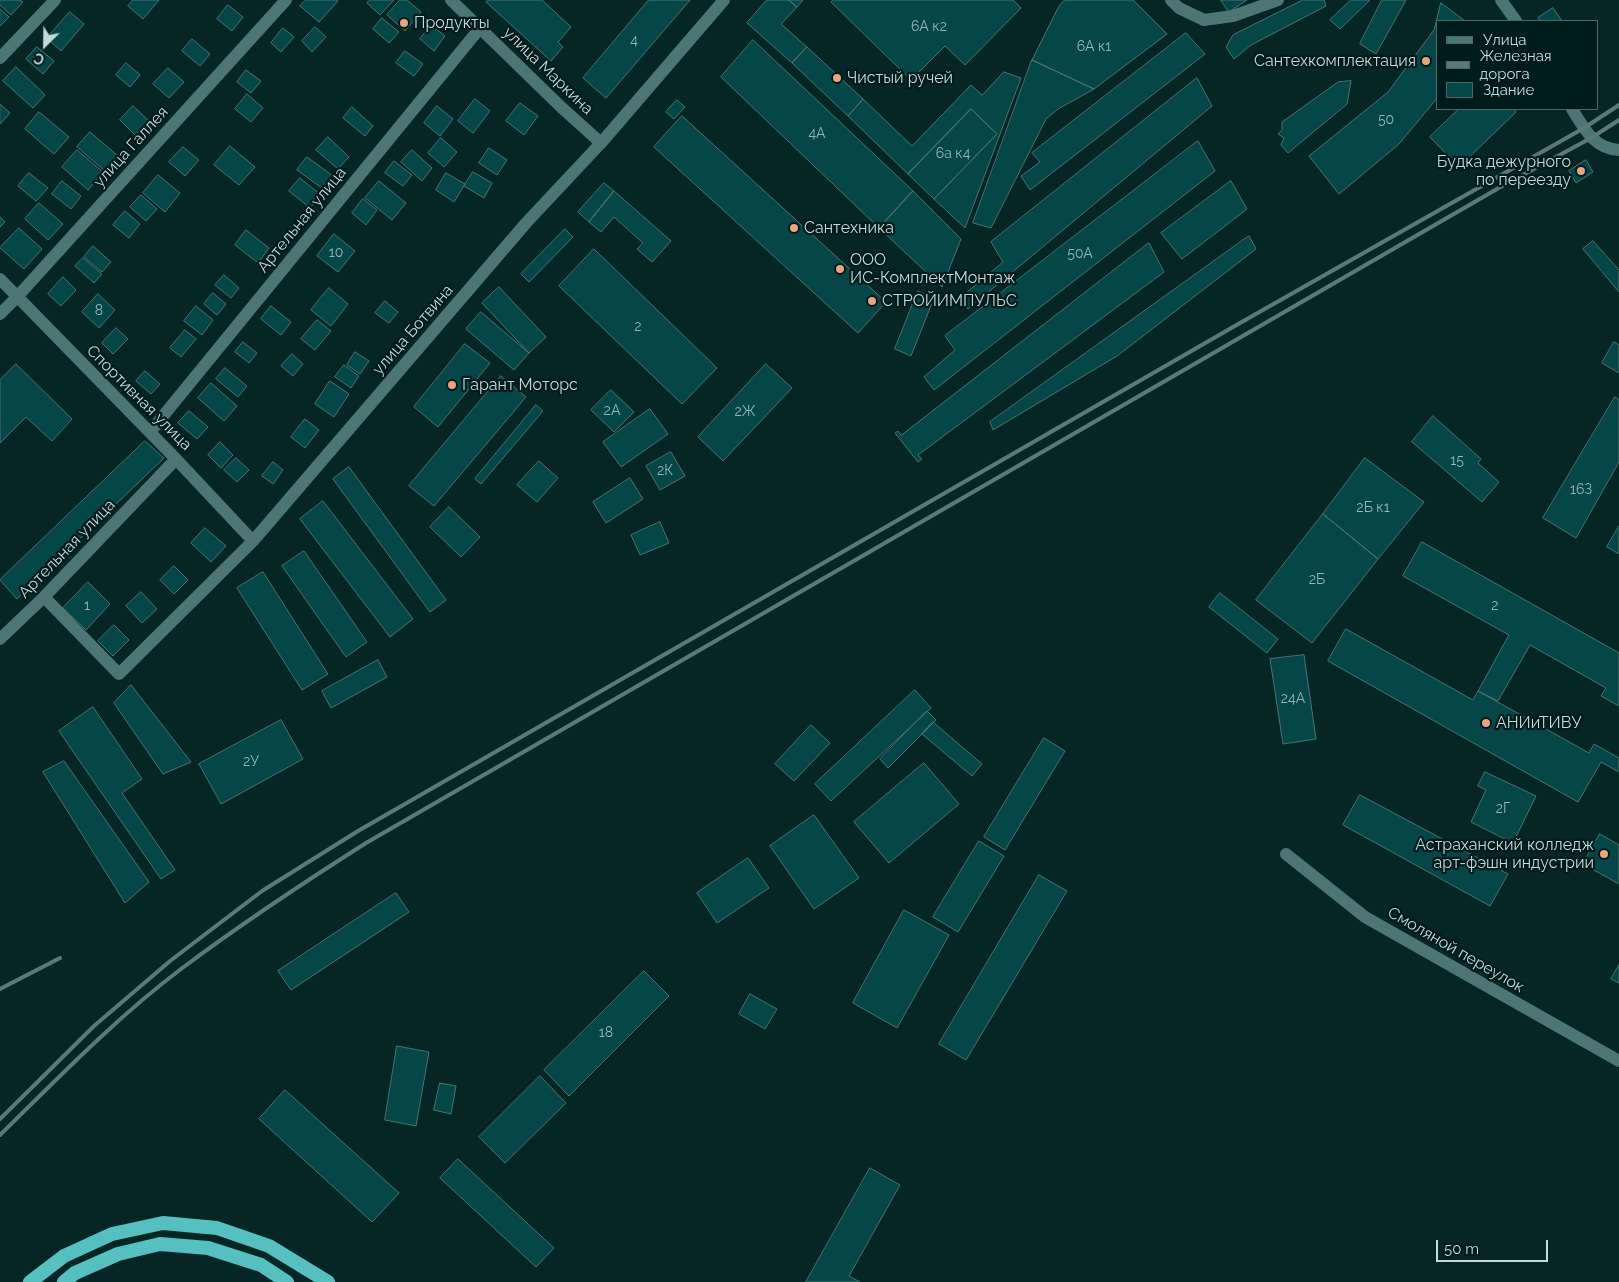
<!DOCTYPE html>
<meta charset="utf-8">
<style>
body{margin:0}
#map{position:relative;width:1619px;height:1282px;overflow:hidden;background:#062525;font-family:Raleway,sans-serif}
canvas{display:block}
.legend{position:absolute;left:1436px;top:20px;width:162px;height:90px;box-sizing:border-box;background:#001b1b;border:1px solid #4e6767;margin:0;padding:6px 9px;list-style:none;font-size:15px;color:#c4d9d9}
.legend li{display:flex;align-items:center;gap:10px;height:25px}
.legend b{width:25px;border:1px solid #4e6767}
.north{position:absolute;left:20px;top:20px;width:50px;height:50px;-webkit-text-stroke:4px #001b1b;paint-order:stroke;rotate:203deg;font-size:14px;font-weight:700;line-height:20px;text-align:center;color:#c4d9d9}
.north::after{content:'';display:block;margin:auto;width:18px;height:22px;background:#c4d9d9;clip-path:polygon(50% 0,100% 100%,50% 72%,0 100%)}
.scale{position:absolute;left:1436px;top:1240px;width:112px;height:22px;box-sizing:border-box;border:2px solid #c4d9d9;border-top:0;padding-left:6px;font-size:15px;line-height:18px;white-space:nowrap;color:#c4d9d9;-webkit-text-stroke:4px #001b1b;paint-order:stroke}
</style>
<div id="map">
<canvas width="1619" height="1282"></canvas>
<ul class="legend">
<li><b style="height:6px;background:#4d7575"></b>Улица</li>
<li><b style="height:6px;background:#5e7878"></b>Железная дорога</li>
<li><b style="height:14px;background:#054748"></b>Здание</li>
</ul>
<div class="north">С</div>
<div class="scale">50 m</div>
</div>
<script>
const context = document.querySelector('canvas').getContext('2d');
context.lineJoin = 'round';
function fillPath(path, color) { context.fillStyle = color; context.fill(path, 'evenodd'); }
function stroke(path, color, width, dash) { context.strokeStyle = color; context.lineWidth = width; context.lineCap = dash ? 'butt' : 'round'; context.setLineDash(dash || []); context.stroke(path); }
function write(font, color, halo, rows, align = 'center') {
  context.font = font + ' Raleway,sans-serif'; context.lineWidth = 4.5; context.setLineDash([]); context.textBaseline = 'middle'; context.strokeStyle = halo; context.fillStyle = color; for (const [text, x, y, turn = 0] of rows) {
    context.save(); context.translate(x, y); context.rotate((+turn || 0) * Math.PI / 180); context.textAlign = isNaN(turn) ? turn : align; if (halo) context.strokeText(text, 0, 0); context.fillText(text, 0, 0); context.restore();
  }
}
const building = new Path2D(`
 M0 0H20L23 2 11 15 0 5Z
 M133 0H159L143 19 128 6Z
 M306 0H337L338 1 319 22 300 6Z
 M370 0H394L380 15 367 3Z
 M400 0H407L421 12 405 31 387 15Z
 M488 0H542L571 27 558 42 563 47 551 61 486 2Z
 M649 0H690L606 98 583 78Z
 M767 0H789L797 7 781 24 807 47 792 63 747 23Z
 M789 0H803L797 7Z
 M834 0H1013L1021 8 965 65 945 46 911 80 831 2Z
 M1065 0H1133L1167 34 1094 89 1032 60 1059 6Z
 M1221 0H1247L1229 12Z
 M1303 0H1324L1326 6 1251 45 1234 59 1226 47 1233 35Z
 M1351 0H1370L1340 29 1330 20Z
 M1382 0H1406L1376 54 1360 44Z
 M1441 3 1465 21H1438V97L1399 144 1339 194 1309 156 1388 92 1434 30Z
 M228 5 243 17 232 31 217 19Z
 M1553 8 1562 21H1541L1538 18Z
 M0 9 9 17 0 26Z
 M70 12 84 24 61 51 47 38Z
 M382 18 399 32 389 43 373 29Z
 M431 25 445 36 434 51 420 39Z
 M315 27 326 37 312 52 302 41Z
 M283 28 294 37 281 52 271 43Z
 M1186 33 1205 54 1030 190 1021 176 1040 162 1032 153Z
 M192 39 210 54 200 66 182 51Z
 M753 40 913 191 879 228 721 77Z
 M37 47 54 61 43 74 26 59Z
 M807 47 863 99 848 116 792 63Z
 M405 51 423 64 414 76 396 63Z
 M1032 60 1094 89 1058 109 1046 119 991 228 973 223Z
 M126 63 140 75 130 87 116 75Z
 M16 67 45 95 33 108 3 81Z
 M168 68 184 82 169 98 153 84Z
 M246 70 261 81 251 93 237 82Z
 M1004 72 1021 78 965 228 934 199 997 134 971 109 908 174 848 116 863 99 912 146 971 85 982 95Z
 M1197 78 1212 106 968 309 960 298 1003 262 991 242Z
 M1351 81 1347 104 1288 153 1281 145 1284 138 1278 134 1282 130V122L1338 82Z
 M247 94 263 108 251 122 235 109Z
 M475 99 490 111 473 133 458 121Z
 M677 100 685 107 674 119 666 112Z
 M520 103 538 116 524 135 506 121Z
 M0 104 10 113 0 124Z
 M133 106 149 121 136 136 120 120Z
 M437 106 453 119 440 136 424 123Z
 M352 107 373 126 365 136 343 118Z
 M971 109 997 134 934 199 908 174Z
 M1459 109H1514L1516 112 1459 167 1430 137Z
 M39 112 69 137 54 154 25 129Z
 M682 116 886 302 858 333 654 147Z
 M90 132 118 156 105 171 77 147Z
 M328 137 349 157 338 169 316 150Z
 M441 138 457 152 444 167 428 153Z
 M1198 141 1215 171 934 390 924 377 955 350 945 336Z
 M230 146 255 167 239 185 214 165Z
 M183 147 199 160 185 176 169 162Z
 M489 148 507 160 497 175 479 163Z
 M77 150 103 172 88 190 62 167Z
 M412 150 432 168 422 181 401 162Z
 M307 157 333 176 323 189 297 170Z
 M1586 160 1593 172 1576 183 1569 171Z
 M394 161 412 175 403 186 385 173Z
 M473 172 492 183 484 198 464 186Z
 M29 173 48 188 36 201 18 186Z
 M446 173 465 184 454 202 436 190Z
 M158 175 180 193 165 212 143 193Z
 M300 178 321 195 310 208 289 191Z
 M62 181 81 196 71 209 52 194Z
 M379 181 406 203 392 220 365 198Z
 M1231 181 1247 209 1182 259 1161 233Z
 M604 183 614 191 589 222 578 212Z
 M614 191 671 241 652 262 637 249 643 243 614 217 601 232 589 222Z
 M913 191 961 239 942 287 879 228Z
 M141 195 157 209 146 221 130 207Z
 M363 199 377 210 366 225 352 213Z
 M39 203 63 224 48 240 25 219Z
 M125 211 140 224 129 238 113 225Z
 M0 217 5 222 0 227Z
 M19 228 42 249 24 269 0 248Z
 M565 229 573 237 529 282 521 274Z
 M246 230 269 248 258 263 235 245Z
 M334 234 355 251 338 272 317 256Z
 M1249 236 1256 249 1117 356 993 430 990 422Z
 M1593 241 1619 270V292L1583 249Z
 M1149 243 1164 272 918 455 922 459 918 462 895 433 898 431 901 435Z
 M93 246 111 262 102 272 84 257Z
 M594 249 717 368 682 404 559 286Z
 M83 258 102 274 94 283 75 266Z
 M224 275 239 288 231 298 215 285Z
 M63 277 76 290 61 306 48 294Z
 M499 287 546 337 529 353 482 303Z
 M329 288 348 304 331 326 311 310Z
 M918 291 934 298 911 356 895 349Z
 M213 293 226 304 217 315 204 304Z
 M98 294 115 310 99 328 82 312Z
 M385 301 398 312 389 323 375 313Z
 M196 306 213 320 202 335 184 321Z
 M271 306 291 322 281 335 261 319Z
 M481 312 529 353 514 370 466 329Z
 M317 320 331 331 315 350 301 339Z
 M116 328 128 339 113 354 102 343Z
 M185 330 196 339 181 357 170 348Z
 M243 342 257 353 249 363 235 352Z
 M1614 342 1619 345V373L1602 363Z
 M465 344 490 363 438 427 414 407Z
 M355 352 369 361 360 374 347 365Z
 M292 354 303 364 293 376 281 366Z
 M16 364 72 419 52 441 26 417 0 443V380Z
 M766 364 792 388 723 461 698 437Z
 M344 365 359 376 351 388 335 377Z
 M225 368 247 386 238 397 216 379Z
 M145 371 160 384 151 394 136 381Z
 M501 376 526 397 434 506 409 486Z
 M330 381 349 394 334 417 315 404Z
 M211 383 237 406 224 421 198 398Z
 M611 390 634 412 614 432 591 410Z
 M1615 397 1619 400V462L1576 538 1543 518Z
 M536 405 543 411 481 484 475 479Z
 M650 409 668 434 621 467 603 442Z
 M189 411 208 427 197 439 178 423Z
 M1433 416 1481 459 1478 463 1499 482 1482 502 1412 442Z
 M305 419 319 430 305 448 291 437Z
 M145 441 164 458 17 599 0 580Z
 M220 442 233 455 221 468 208 455Z
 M671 452 685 476 660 490 646 466Z
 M236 458 249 470 237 482 224 470Z
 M1365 458 1424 502 1378 559 1323 514Z
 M539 461 558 478 537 502 517 485Z
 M273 462 283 470 273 484 262 476Z
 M349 467 446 600 430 612 333 479Z
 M630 478 643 499 606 523 593 502Z
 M323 501 413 619 390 637 300 519Z
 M449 507 480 537 461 557 430 527Z
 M1323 514 1378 559 1312 643 1256 600Z
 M660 522 669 543 640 555 631 535Z
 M1619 526V554L1607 547Z
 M205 528 226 546 211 562 191 543Z
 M1422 542 1619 653V706L1601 696 1606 688 1530 645 1498 701 1478 691 1509 635 1403 576Z
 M304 551 367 642 346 657 282 566Z
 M174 566 188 580 174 594 160 580Z
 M263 572 328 674 302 690 237 588Z
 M88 582 110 604 86 630 63 608Z
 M141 592 157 609 142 623 126 606Z
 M1220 593 1278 639 1267 653 1209 607Z
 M114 625 129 640 113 656 98 641Z
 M1346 629 1473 700 1478 691 1589 753 1594 744 1619 758V772L1601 762 1578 802 1328 661Z
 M1304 655 1316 739 1283 744 1270 659Z
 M378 660 387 677 331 708 322 691Z
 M131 685 191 762 163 774 114 703Z
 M915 690 931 708 831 801 815 784Z
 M93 707 142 779 122 793 175 870 161 879 59 731Z
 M927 711 936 720 888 768 880 759Z
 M281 720 303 759 221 804 199 764Z
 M933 722 982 764 972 776 922 734Z
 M811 725 830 743 794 781 775 764Z
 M1044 738 1065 751 1005 850 984 837Z
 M64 761 149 882 125 903 43 772Z
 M924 763 959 804 889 863 854 822Z
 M1485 772 1536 796 1513 843 1471 822 1486 790 1478 786Z
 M1360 795 1508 874 1490 906 1343 825Z
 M814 815 859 878 814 909 770 846Z
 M1600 834 1619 845V884L1583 864Z
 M979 841 1004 856 958 932 933 917Z
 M748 858 769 888 717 923 697 893Z
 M1039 875 1067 891 966 1060 939 1044Z
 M396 893 409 912 291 990 278 971Z
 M904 910 949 935 897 1028 853 1003Z
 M1619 965V983L1611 979Z
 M644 971 669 996 569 1096 544 1070Z
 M750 994 777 1009 765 1029 739 1014Z
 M397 1046 429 1052 416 1126 385 1120Z
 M540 1076 566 1103 505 1163 479 1137Z
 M440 1083 456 1086 451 1114 434 1110Z
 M285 1090 399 1193 372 1222 259 1119Z
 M458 1159 554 1248 536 1267 440 1178Z
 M870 1168 900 1185 849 1276 860 1282H806Z`);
fillPath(building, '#054748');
stroke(building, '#4b7373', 1);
stroke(new Path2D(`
 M0 58 55 0
 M0 279 176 459 253 541
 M0 314 17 297 286 0
 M150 432 480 28
 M44 597 119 674 253 541 526 223 601 143
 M0 639 44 597 176 459
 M1286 854 1365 917 1619 1061`), '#4d7575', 12);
stroke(new Path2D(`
 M451 0 561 107 601 143 724 0`), '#4d7575', 12);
stroke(new Path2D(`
 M1171 0 1179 8 1204 20 1233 16 1278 0
 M1501 0 1516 21
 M1572 109C1584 128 1594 149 1619 150`), '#4d7575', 12);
stroke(new Path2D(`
 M30 1282 64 1256 112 1234 163 1223 217 1228 269 1246 328 1282
 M64 1282 75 1273 118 1254 160 1244 208 1248 261 1265 287 1282`), '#54c0c0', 14);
stroke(new Path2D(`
 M0 989 60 958
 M0 1119 94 1026 170 961 262 891 358 831 1240 323 1584 128 1619 105
 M0 1135C58 1078 116 1018 181 969 241 924 303 883 366 843L1497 189 1591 138 1619 120`), '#5e7878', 4);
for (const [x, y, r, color] of [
 [404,23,5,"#f1a17d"],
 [1426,61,5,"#f1a17d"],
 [837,78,5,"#f1a17d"],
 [1581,171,5,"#f1a17d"],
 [794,228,5,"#f1a17d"],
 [840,269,5,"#f1a17d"],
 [872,301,5,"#f1a17d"],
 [452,385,5,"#f1a17d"],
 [1486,723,5,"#f1a17d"],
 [1604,854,5,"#f1a17d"]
]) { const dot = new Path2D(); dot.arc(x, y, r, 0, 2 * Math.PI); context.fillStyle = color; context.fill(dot); stroke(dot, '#001b1b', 2); }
write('14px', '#94b4b5', null, [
 ["6А к2",929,27],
 ["4",634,41],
 ["6А к1",1094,47],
 ["50",1386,120],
 ["4А",817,134],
 ["6а к4",953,154],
 ["10",336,253],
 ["50А",1080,254],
 ["8",99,311],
 ["2",638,327],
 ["2А",612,411],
 ["2Ж",745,412],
 ["15",1457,461],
 ["2К",665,471],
 ["16З",1581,490],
 ["2Б к1",1373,508],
 ["2Б",1317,580],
 ["1",87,606],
 ["2",1495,606],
 ["24А",1293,699],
 ["2У",251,762],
 ["2Г",1503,809],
 ["18",606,1033]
]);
write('16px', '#c4d9d9', '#001b1b', [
 ["Продукты",414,23],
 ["Сантехкомплектация",1416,61,"right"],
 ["Чистый ручей",847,78],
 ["Будка дежурного",1571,162,"right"],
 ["по переезду",1571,180,"right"],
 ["Сантехника",804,228],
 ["ООО",850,260],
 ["ИС-КомплектМонтаж",850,278],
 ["СТРОЙИМПУЛЬС",882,301],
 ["Гарант Моторс",462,385],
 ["АНИиТИВУ",1496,723],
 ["Астраханский колледж",1594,845,"right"],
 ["арт-фэшн индустрии",1594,863,"right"]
], 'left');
write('16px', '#c4d9d9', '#001b1b', [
 ["улица Маркина",548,71,44],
 ["улица Галлея",131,147,-48],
 ["Артельная улица",302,220,-51],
 ["улица Ботвина",413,330,-49],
 ["Спортивная улица",139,398,45],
 ["Артельная улица",67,549,-46],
 ["Смоляной переулок",1456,950,30]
]);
</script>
